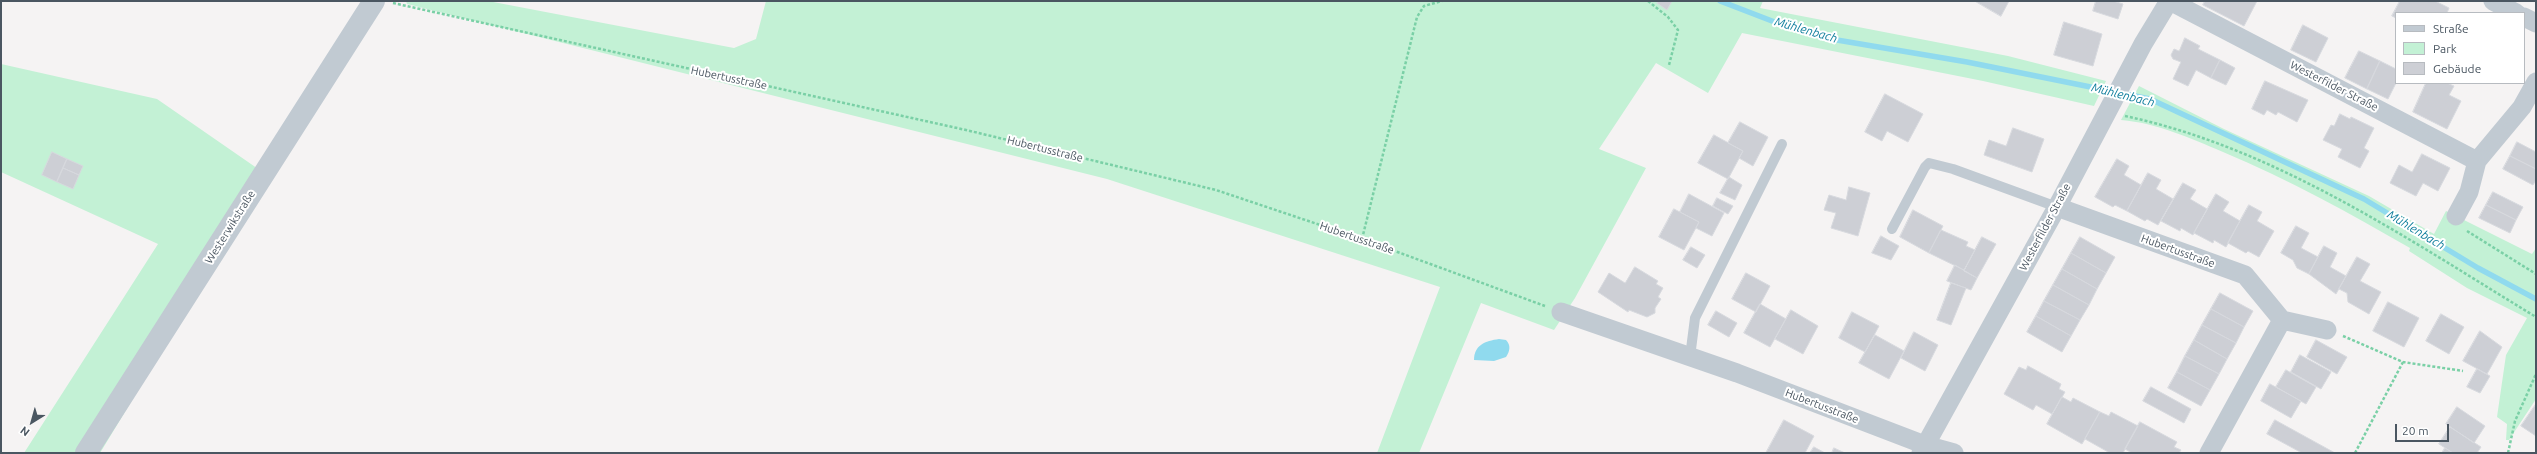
<!DOCTYPE html>
<meta charset="utf-8">
<style>
body{margin:0}
#map{position:relative;width:2537px;height:454px;overflow:hidden;background:#f5f3f3;font-family:Ubuntu,sans-serif}
canvas{display:block}
.frame{position:absolute;inset:0;border:2px solid #4a5661;pointer-events:none}
.legend{position:absolute;left:2395px;top:12px;width:130px;height:72px;box-sizing:border-box;background:#fff;border:1px solid #b7bbc0;margin:0;padding:5px 7px;list-style:none;font-size:12px;color:#4a5661}
.legend li{display:flex;align-items:center;gap:8px;height:20px}
.legend b{width:20px;border:1px solid #b7bbc0}
.north{position:absolute;left:12px;top:402px;width:40px;height:40px;-webkit-text-stroke:3px #fff;paint-order:stroke;rotate:217deg;font-size:11px;font-weight:700;line-height:16px;text-align:center;color:#4a5661}
.north::after{content:'';display:block;margin:auto;width:14px;height:18px;background:#4a5661;clip-path:polygon(50% 0,100% 100%,50% 72%,0 100%)}
.scale{position:absolute;left:2395px;top:424px;width:54px;height:18px;box-sizing:border-box;border:2px solid #4a5661;border-top:0;padding-left:5px;font-size:12px;line-height:14px;white-space:nowrap;color:#4a5661;-webkit-text-stroke:3px #fff;paint-order:stroke}
</style>
<div id="map">
<canvas width="2537" height="454"></canvas>
<div class="frame"></div>
<ul class="legend">
<li><b style="height:5px;background:#c1cad2"></b>Straße</li>
<li><b style="height:11px;background:#c3f1d5"></b>Park</li>
<li><b style="height:11px;background:#cdcfd5"></b>Gebäude</li>
</ul>
<div class="north">N</div>
<div class="scale">20 m</div>
</div>
<script>
const context = document.querySelector('canvas').getContext('2d');
context.lineJoin = 'round';
function fillPath(path, color) { context.fillStyle = color; context.fill(path, 'evenodd'); }
function stroke(path, color, width, dash) { context.strokeStyle = color; context.lineWidth = width; context.lineCap = dash ? 'butt' : 'round'; context.setLineDash(dash || []); context.stroke(path); }
function write(font, color, halo, rows, align = 'center') {
  context.font = font + ' Ubuntu,sans-serif'; context.lineWidth = 4; context.setLineDash([]); context.textBaseline = 'middle'; context.strokeStyle = halo; context.fillStyle = color; for (const [text, x, y, turn = 0] of rows) {
    context.save(); context.translate(x, y); context.rotate((+turn || 0) * Math.PI / 180); context.textAlign = isNaN(turn) ? turn : align; if (halo) context.strokeText(text, 0, 0); context.fillText(text, 0, 0); context.restore();
  }
}
fillPath(new Path2D(`
 M374 1 100 453H24L158 244 1 172V64L157 99 264 173Z
 M406 1H488L734 48 756 39 766 1H1763L1760 8 2008 56 2106 81 2094 106 1983 81 1742 33 1708 93 1656 63 1599 149 1646 168 1575 298 1554 330 1481 303 1419 453H1377L1440 287 1107 179 407 4Z
 M2139 86 2224 129 2369 196 2434 234 2446 211 2532 254 2536 248V399L2509 440H2506L2507 424 2497 417 2506 355 2527 318 2467 288 2409 251 2410 248C2349 213 2288 179 2223 152 2190 138 2157 123 2121 120Z`), '#c3f1d5');
fillPath(new Path2D(`
 M1499 339 1506 340C1511 345 1510 351 1506 357L1494 361 1474 360C1474 345 1485 341 1499 339Z`), '#90daee');
stroke(new Path2D(`
 M1720 1 1785 26 1831 39 1967 62 2150 99 2364 199 2478 268 2536 299`), '#90daee', 5.5);
const building = new Path2D(`
 M1659 1H1672L1667 10 1657 3Z
 M1975 1H2009L2001 16Z
 M2096 1H2113L2123 4 2118 19 2093 11Z
 M2205 1H2257L2244 26 2203 5Z
 M2400 1H2435L2449 8 2447 13H2396V18L2392 16Z
 M2064 22 2102 34 2093 66 2054 55Z
 M2303 25 2328 38 2316 62 2291 50Z
 M2185 38 2200 46 2198 49 2220 60 2211 78 2196 70 2188 86 2173 79 2181 62 2173 59 2171 55 2174 49 2179 51Z
 M2359 51 2380 61 2367 89 2345 78Z
 M2220 60 2235 68 2226 85 2211 78Z
 M2380 61 2396 69V83L2388 99 2367 89Z
 M2265 81 2308 100 2297 122 2278 112 2276 115 2267 110 2264 115 2252 109Z
 M2426 83H2447L2454 86 2449 95 2461 101 2447 129 2413 112Z
 M1885 94 1923 114 1908 142 1887 131 1882 141 1865 132Z
 M2340 114 2350 119 2351 117 2374 128 2364 148 2369 151 2360 168 2338 157 2342 149 2323 140 2331 125 2334 126Z
 M1740 122 1768 137 1753 166 1739 158 1743 151 1728 143Z
 M2013 128 2044 139 2032 172 1984 155 1989 140 2006 146Z
 M1714 135 1743 151 1728 179 1698 163Z
 M2517 142 2536 152V169L2510 156Z
 M52 152 67 159 57 182 42 175Z
 M2422 154 2450 168 2438 191 2423 183 2416 196 2390 183 2399 165 2412 172Z
 M2510 156 2536 169V180L2533 185 2503 169Z
 M67 159 83 166 79 175 63 168Z
 M2117 159 2129 166 2124 175 2141 185 2127 211 2115 205 2113 207 2095 197Z
 M63 168 79 175 73 189 57 182Z
 M2148 173 2161 180 2156 189 2173 199 2158 225 2147 219 2145 221 2127 211Z
 M1729 177 1742 185 1735 200 1720 193Z
 M2183 183 2196 190 2190 199 2207 209 2193 235 2181 228 2180 231 2161 221Z
 M1849 187 1870 193 1858 236 1831 228 1836 213 1824 210 1829 195 1846 200Z
 M2493 192 2523 207 2516 220 2486 205Z
 M1689 194 1724 213 1712 236 1696 228 1699 222 1680 212Z
 M2216 194 2229 202 2223 211 2240 221 2226 247 2214 240 2213 243 2194 233Z
 M1717 198 1733 206 1728 214 1713 206Z
 M2249 205 2262 212 2257 221 2274 231 2259 257 2248 251 2246 253 2228 243Z
 M2486 205 2516 220 2510 233 2479 218Z
 M1674 209 1699 222 1684 250 1659 237Z
 M1913 210 1943 226 1929 253 1900 237Z
 M2296 226 2309 233 2301 248 2318 257 2309 274 2297 268 2293 260 2281 253Z
 M1941 230 1968 242 1966 246 1975 250 1964 270 1929 253Z
 M1881 236 1899 246 1891 260 1872 253Z
 M1982 237 1996 244 1977 278 1964 271Z
 M2080 237 2115 257 2106 273 2071 253Z
 M2324 246 2337 253 2330 267 2346 276 2336 294 2309 274Z
 M1691 247 1705 255 1697 268 1683 260Z
 M2071 253 2106 273 2097 289 2062 269Z
 M2357 257 2370 264 2360 281 2381 292 2369 314 2348 302 2347 293 2339 289Z
 M1955 265 1977 278 1971 290 1947 281Z
 M1635 267 1658 281 1656 284 1663 288 1658 297 1661 299 1655 308V313L1647 317 1629 310 1628 312 1598 292 1609 273 1625 283Z
 M2062 269 2097 289 2089 305 2053 285Z
 M1746 273 1770 286 1756 312 1732 299Z
 M1951 283 1966 288 1951 325 1937 320Z
 M2053 285 2089 305 2080 320 2044 301Z
 M2220 293 2253 311 2244 327 2211 309Z
 M2044 301 2080 320 2071 336 2036 316Z
 M2388 302 2419 318 2404 347 2373 331Z
 M1760 304 1786 319 1770 347 1744 333Z
 M2211 309 2244 327 2236 343 2202 325Z
 M1791 310 1818 326 1803 354 1775 339Z
 M1716 311 1737 323 1729 337 1708 325Z
 M1852 312 1879 326 1865 352 1839 338Z
 M2441 314 2464 327 2449 354 2426 341Z
 M2036 316 2071 336 2062 352 2027 332Z
 M2202 325 2236 343 2227 359 2194 340Z
 M2480 331 2502 347 2487 374 2463 361Z
 M1914 332 1938 345 1925 371 1901 358Z
 M1875 335 1904 351 1889 379 1859 363Z
 M2194 340 2227 359 2219 374 2185 356Z
 M2316 340 2347 357 2337 374 2307 357Z
 M2300 355 2331 372 2321 389 2291 372Z
 M2185 356 2219 374 2210 390 2177 372Z
 M2028 366 2061 384 2059 389 2065 392 2052 414 2036 405 2033 410 2004 394 2019 367 2026 370Z
 M2477 369 2490 376 2480 393 2467 387Z
 M2286 370 2316 387 2306 404 2276 387Z
 M2177 372 2210 390 2201 406 2168 388Z
 M2270 384 2301 401 2291 418 2261 401Z
 M2151 387 2191 409 2184 423 2143 401Z
 M2062 397 2071 402 2073 398 2100 412 2082 444 2047 424Z
 M2536 404V436L2521 426Z
 M2457 407 2485 426 2474 443 2446 424Z
 M2100 412 2109 416 2111 412 2138 426 2123 453H2110L2085 439Z
 M1784 420 1814 436 1805 453H1766Z
 M2275 420 2335 453H2302L2267 434Z
 M2140 422 2177 442 2174 447 2181 450 2179 453H2132L2125 449Z
 M2450 427 2481 447 2477 453H2453L2439 444Z
 M1814 447 1825 453H1810Z
 M1834 448 1845 453H1832Z
 M2445 448 2453 453H2442Z`);
fillPath(building, '#cdcfd5');
stroke(building, '#d7d9de', 1);
stroke(new Path2D(`
 M1648 1 1668 17 1678 30 1669 65
 M393 3 966 130 1216 190 1362 239 1545 306
 M2125 116C2275 148 2406 238 2536 317
 M2467 231 2536 274
 M1362 239 1417 17 1424 6 1442 1
 M2343 336 2403 362 2463 371
 M2355 453 2403 362
 M2508 453 2515 421 2536 374`), '#7ad0a6', 2.5, [3, 2]);
stroke(new Path2D(`
 M1892 229 1925 167 1929 163 1953 169 2057 207
 M1690 357 1695 318 1782 144`), '#c1cad2', 10);
stroke(new Path2D(`
 M2170 1 2477 161
 M2493 1 2516 13
 M2524 17 2536 23
 M2057 207 2245 275 2282 320 2209 453
 M2456 216 2469 192 2477 161 2522 107 2536 82
 M1561 312 1737 373 1925 445 1954 453
 M2282 320 2327 330
 M1921 453 2057 207 2143 44 2169 1`), '#c1cad2', 19);
stroke(new Path2D(`
 M86 453 374 1`), '#c1cad2', 22);
write('11px', '#4a5661', '#fff', [
 ["Hubertusstraße",729,78,12],
 ["Westerfilder Straße",2334,86,27],
 ["Hubertusstraße",1045,149,14],
 ["Westerwikstraße",230,227,-58],
 ["Westerfilder Straße",2045,227,-62],
 ["Hubertusstraße",1357,238,19],
 ["Hubertusstraße",2178,251,20],
 ["Hubertusstraße",1822,406,21]
]);
write('italic 12px', '#0c7c9b', '#fff', [
 ["Mühlenbach",1806,30,16],
 ["Mühlenbach",2123,95,14],
 ["Mühlenbach",2416,230,31]
]);
</script>
